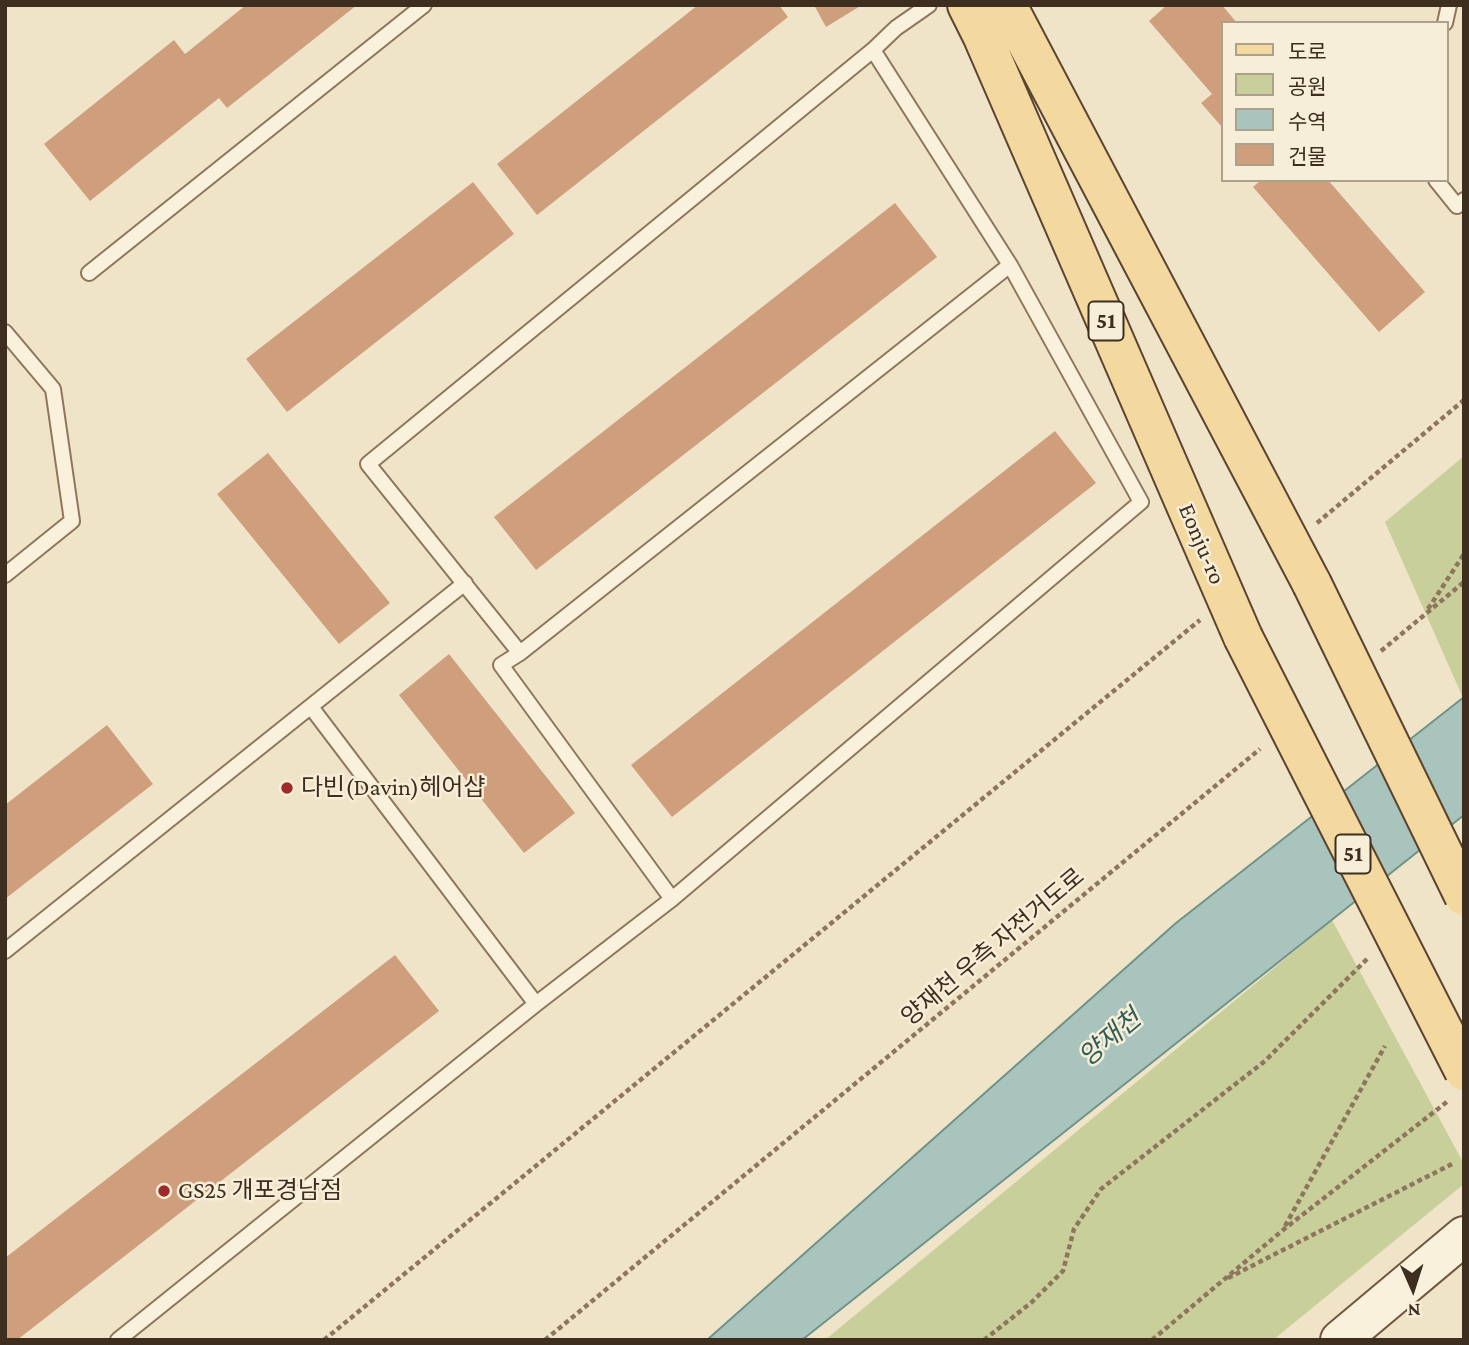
<!DOCTYPE html>
<meta charset="utf-8">
<style>
body{margin:0}
#map{position:relative;width:1469px;height:1345px;overflow:hidden;background:#f0e4c8;font-family:"Crimson Pro","Noto Sans KR",serif}
canvas{display:block}
.frame{position:absolute;inset:0;border:7px solid #3d2e20;pointer-events:none}
.legend{position:absolute;left:1221px;top:21px;width:228px;height:161px;box-sizing:border-box;background:#f7eed8;border:2px solid #ada18e;margin:0;padding:9px 12px;list-style:none;font-size:21px;color:#3d2e20}
.legend li{display:flex;align-items:center;gap:14px;height:35px}
.legend b{width:35px;border:2px solid #ada18e}
.north{position:absolute;left:1378px;top:1254px;width:70px;height:70px;-webkit-text-stroke:5px #f7eed8;paint-order:stroke;rotate:177deg;font-size:19px;font-weight:700;line-height:28px;text-align:center;color:#3d2e20}
.north::after{content:'';display:block;margin:auto;width:24px;height:32px;background:#3d2e20;clip-path:polygon(50% 0,100% 100%,50% 72%,0 100%)}
</style>
<div id="map">
<canvas width="1469" height="1345"></canvas>
<div class="frame"></div>
<ul class="legend">
<li><b style="height:9px;background:#f3d9a0"></b>도로</li>
<li><b style="height:19px;background:#c9cf9b"></b>공원</li>
<li><b style="height:19px;background:#a9c4bc"></b>수역</li>
<li><b style="height:19px;background:#cf9f7d"></b>건물</li>
</ul>
<div class="north">N</div>
</div>
<script>
const context = document.querySelector('canvas').getContext('2d');
context.lineJoin = 'round';
function fillPath(path, color) { context.fillStyle = color; context.fill(path, 'evenodd'); }
function stroke(path, color, width, dash) { context.strokeStyle = color; context.lineWidth = width; context.lineCap = dash ? 'butt' : 'round'; context.setLineDash(dash || []); context.stroke(path); }
function write(font, color, halo, rows, align = 'center') {
  context.font = font + ' "Crimson Pro","Noto Sans KR",serif'; context.lineWidth = 5; context.setLineDash([]); context.textBaseline = 'middle'; context.strokeStyle = halo; context.fillStyle = color; for (const [text, x, y, turn = 0] of rows) {
    context.save(); context.translate(x, y); context.rotate((+turn || 0) * Math.PI / 180); context.textAlign = isNaN(turn) ? turn : align; if (halo) context.strokeText(text, 0, 0); context.fillText(text, 0, 0); context.restore();
  }
}
fillPath(new Path2D(`
 M1464 456V700L1385 522Z
 M1332 920 1464 1164V1184L1273 1340H825Z`), '#c9cf9b');
const water = new Path2D(`
 M1464 697V815L802 1340H707L1176 923Z`);
fillPath(water, '#a9c4bc');
stroke(water, '#6f938a', 2);
fillPath(new Path2D(`
 M246 5H357L227 108 219 98 90 201 44 144 174 40 185 54Z
 M698 5H779L788 17 537 215 497 164Z
 M814 5H862L826 27Z
 M1167 5H1222L1237 23H1222V127L1201 103 1212 94 1149 21Z
 M1261 180H1328L1425 292 1379 332 1253 187Z
 M473 182 514 234 287 412 246 359Z
 M895 203 937 257 536 570 494 517Z
 M1055 431 1096 483 672 817 631 765Z
 M268 453 390 603 339 644 217 494Z
 M449 654 575 813 524 853 399 695Z
 M107 725 153 784 5 899V805Z
 M395 955 439 1011 17 1340H5V1258Z`), '#cf9f7d');
const lane = new Path2D(`
 M1445 23 1449 5
 M1436 180 1457 206 1464 200
 M89 273 424 5
 M5 332 53 389 72 521 5 575
 M520 653 368 464 873 50
 M311 707 536 1004
 M672 899 501 665 520 653 1010 265
 M5 951 465 583
 M118 1340 536 1004 672 899 1141 502 1010 265 873 50 896 28 929 5`);
const secondary = new Path2D(`
 M1340 1340 1464 1236`);
const primary = new Path2D(`
 M967 5 982 35 1243 637
 M1007 5 1312 584`);
stroke(lane, '#8d765c', 18);
stroke(secondary, '#6f573f', 42);
stroke(primary, '#5b4430', 42);
stroke(new Path2D(`
 M1317 523 1464 400
 M1428 609 1464 554
 M1381 651 1464 582
 M1285 1226 1385 1046
 M1228 1278 1452 1164
 M324 1340 1200 620
 M545 1340 1260 749
 M984 1340 1032 1302 1063 1271 1074 1229 1101 1189 1265 1061 1367 959
 M1152 1340 1283 1230 1448 1101`), '#8d765c', 4.5, [5, 3.5]);
stroke(lane, '#faf1dc', 14);
stroke(secondary, '#faf1dc', 38);
stroke(primary, '#f3d9a0', 38);
const primaryBridge = new Path2D(`
 M1312 584 1464 896
 M1243 637 1464 1071`);
stroke(primaryBridge, '#5b4430', 42, []);
stroke(primaryBridge, '#f3d9a0', 38);
for (const [x, y, r, color] of [
 [287,788,7,"#9e2a2b"],
 [164,1191,7,"#9e2a2b"]
]) { const dot = new Path2D(); dot.arc(x, y, r, 0, 2 * Math.PI); context.fillStyle = color; context.fill(dot); stroke(dot, '#f7eed8', 2.5); }
for (const [x, y, w] of [
 [1106,321,35],
 [1353,854,35]
]) { const box = new Path2D(); box.roundRect(x - w / 2, y - 19.5, w, 39, 5); context.fillStyle = '#f7eed8'; context.fill(box); stroke(box, '#3d2e20', 2); }
write('bold 23px', '#3d2e20', null, [
 ["51",1106,321],
 ["51",1353,854]
]);
write('24px', '#3d2e20', '#f7eed8', [
 ["Eonju-ro",1202,544,67],
 ["양재천 우측 자전거도로",993,947,-40]
]);
write('24px', '#3d2e20', '#f7eed8', [
 ["다빈(Davin)헤어샵",301,788],
 ["GS25 개포경남점",178,1191]
], 'left');
write('italic 26px', '#2f5d5a', '#f7eed8', [
 ["양재천",1110,1038,-40]
]);
</script>
